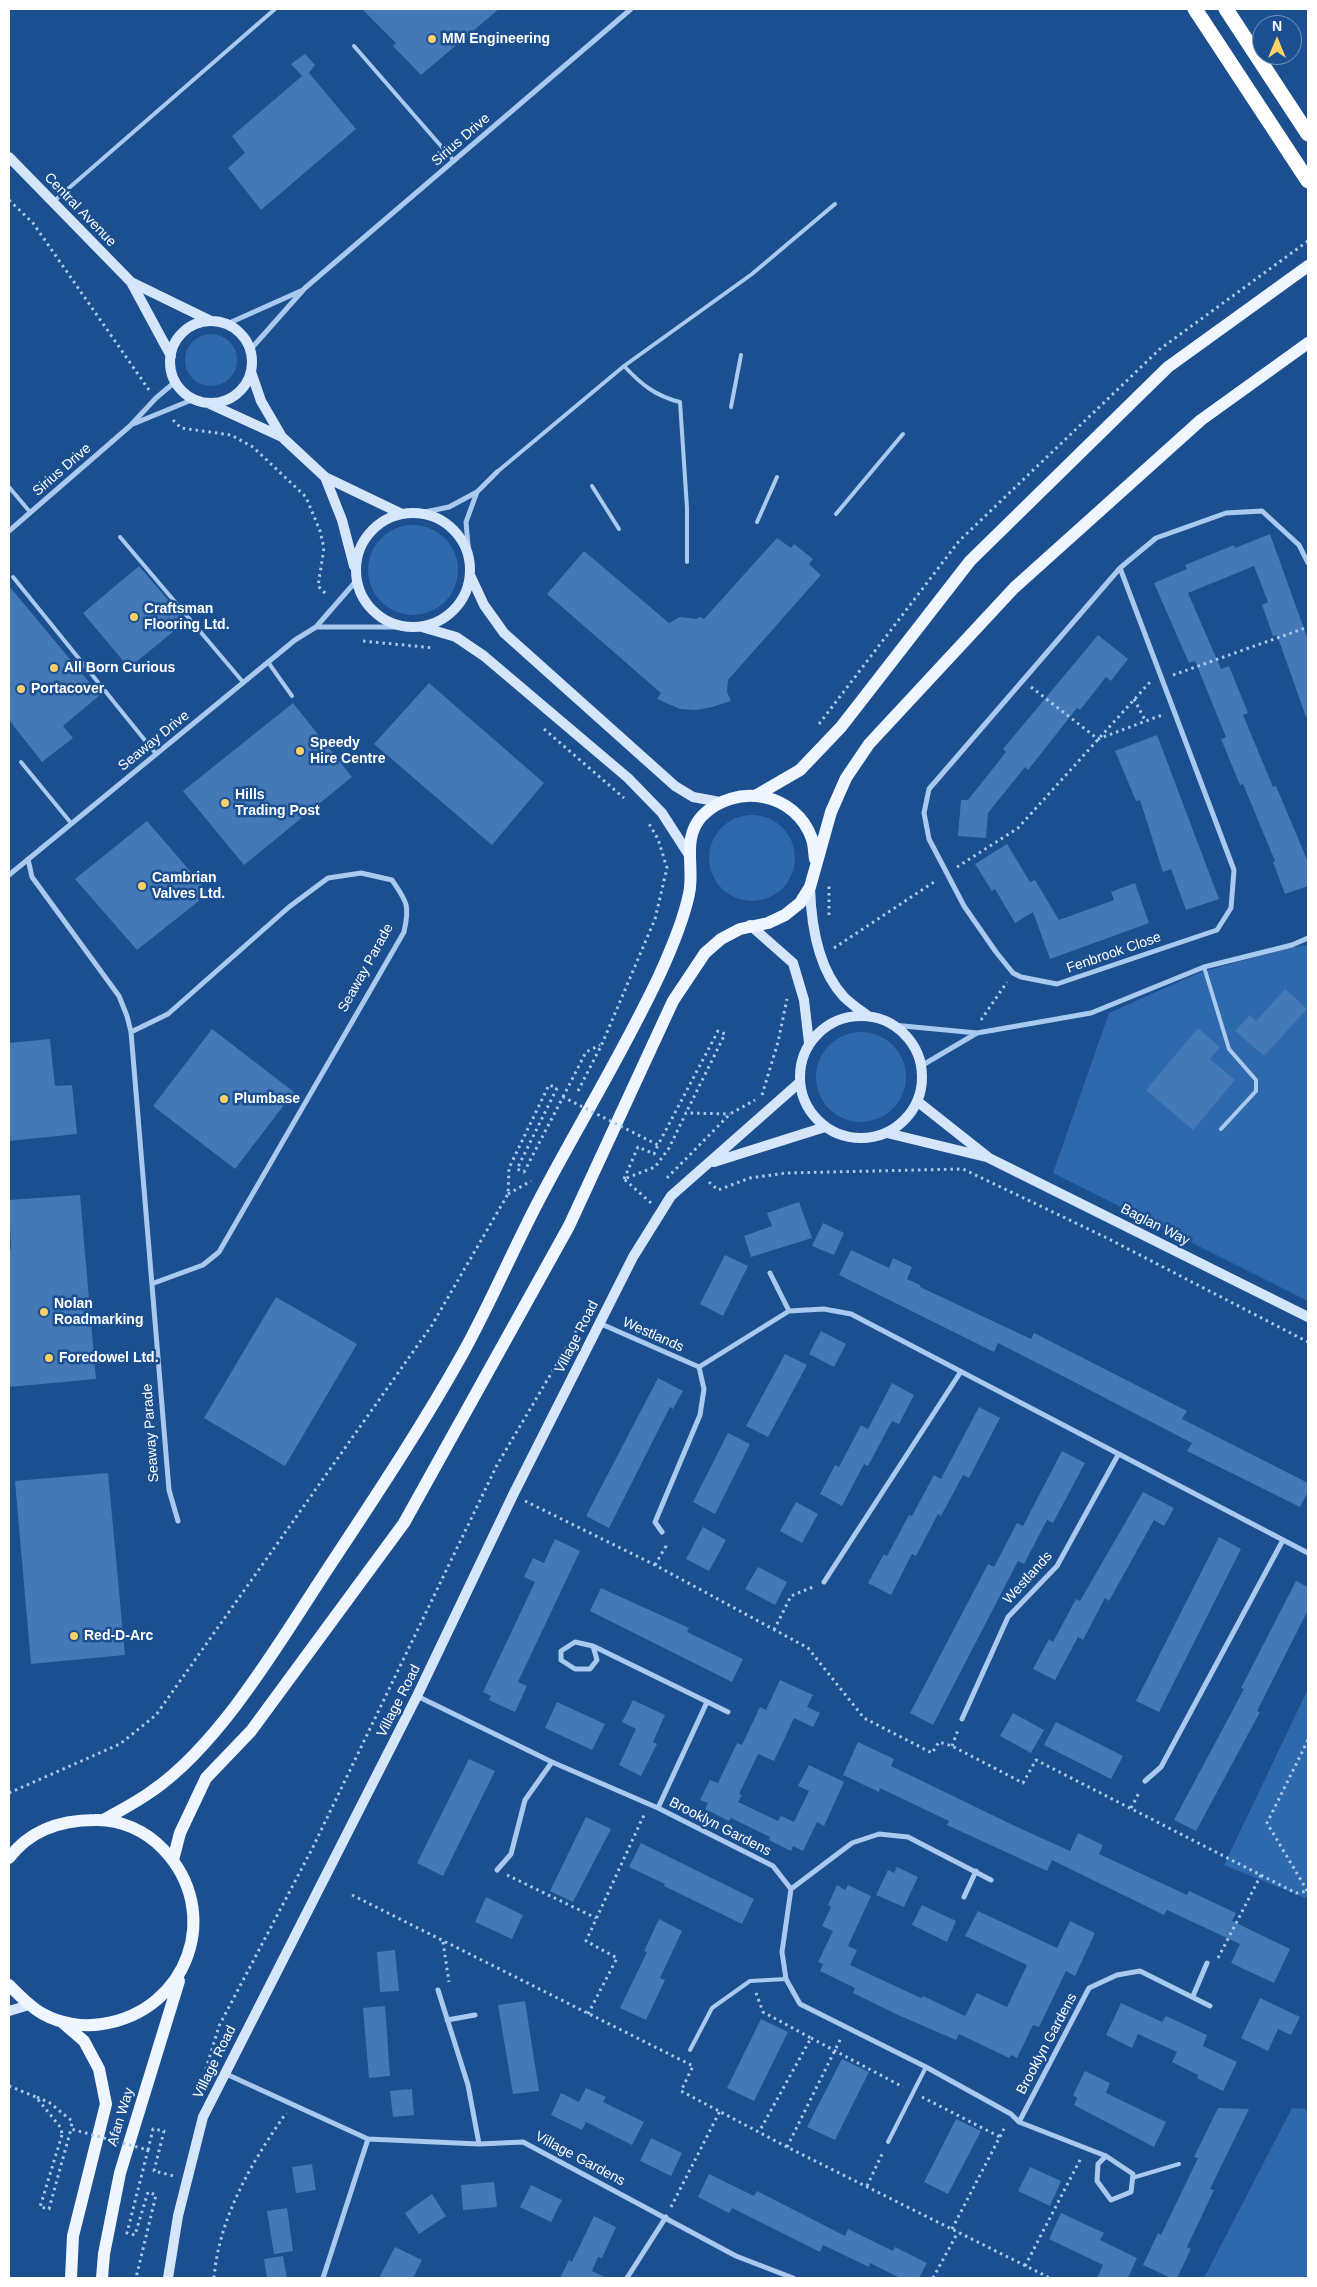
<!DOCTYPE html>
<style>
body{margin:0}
#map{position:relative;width:1317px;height:2287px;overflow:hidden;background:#1b4f8f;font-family:Helvetica,sans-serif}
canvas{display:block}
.frame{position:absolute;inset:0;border:10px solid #fff;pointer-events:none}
.north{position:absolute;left:1252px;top:15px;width:50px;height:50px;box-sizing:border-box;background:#1b4f8f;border:1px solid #7695bc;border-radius:50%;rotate:0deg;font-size:14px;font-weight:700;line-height:20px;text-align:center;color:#fff}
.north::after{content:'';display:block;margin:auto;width:18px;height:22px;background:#ffd166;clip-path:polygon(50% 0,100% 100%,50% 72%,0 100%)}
</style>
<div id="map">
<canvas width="1317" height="2287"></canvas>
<div class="frame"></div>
<div class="north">N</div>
</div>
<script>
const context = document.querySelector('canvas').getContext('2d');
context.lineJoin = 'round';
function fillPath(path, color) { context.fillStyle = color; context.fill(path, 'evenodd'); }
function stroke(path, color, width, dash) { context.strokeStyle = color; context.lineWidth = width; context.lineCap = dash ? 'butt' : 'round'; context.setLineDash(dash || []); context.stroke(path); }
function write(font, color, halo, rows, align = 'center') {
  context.font = font + ' Helvetica,sans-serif'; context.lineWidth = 5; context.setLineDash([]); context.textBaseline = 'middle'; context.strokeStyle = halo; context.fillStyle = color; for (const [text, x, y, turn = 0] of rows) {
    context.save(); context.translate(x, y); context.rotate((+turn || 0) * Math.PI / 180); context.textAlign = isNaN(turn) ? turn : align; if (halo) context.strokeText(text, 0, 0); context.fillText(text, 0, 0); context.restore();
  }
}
fillPath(new Path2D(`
 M185 360a26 26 0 1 1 52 0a26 26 0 1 1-52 0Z
 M368 570a45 45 0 1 1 90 0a45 45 0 1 1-90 0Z
 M709 858a43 43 0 1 1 86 0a43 43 0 1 1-86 0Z
 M1308 945V1301L1053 1173 1109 1013 1201 972 1289 948Z
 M816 1077a45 45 0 1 1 90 0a45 45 0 1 1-90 0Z
 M1308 1689V1899L1224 1865Z
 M1292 2108 1308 2109V2278H1204Z`), '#2e69ad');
fillPath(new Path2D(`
 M362 9H499L421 75 393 46 396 43Z
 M305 54 315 65 309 73 356 129 261 210 228 168 245 153 232 136 302 76 291 64Z
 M1270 534 1308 640V716L1306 717 1277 635 1273 636 1262 605 1268 602 1254 566 1188 593 1221 669 1229 666 1248 713 1243 715 1273 787 1276 786 1308 862V886L1285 894 1273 862 1275 861 1243 784 1240 785 1221 739 1226 737 1195 661 1189 663 1154 583 1187 569 1185 565 1234 545 1235 548Z
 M777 538 791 548 794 544 813 559 809 564 821 575 728 680 727 692 731 701 712 707 696 710 680 709 657 699 661 693 547 594 584 551 669 623 680 617 696 619 700 617 704 619Z
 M139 566 186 621 129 668 83 613Z
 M9 586 100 695 63 726 73 738 42 762 9 720Z
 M1098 635 1128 659 1111 681 1106 677 1080 710 1077 708 1028 770 1025 767 988 813 986 838 958 836 961 800H968L1006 752 1003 749Z
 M429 683 544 783 492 845 374 744Z
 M293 703 352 777 244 865 183 791Z
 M1157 735 1219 899 1186 910 1171 869 1163 872 1140 800 1136 801 1115 751Z
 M147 821 209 893 137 950 75 879Z
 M1007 844 1030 882 1035 880 1059 920 1114 900 1111 892 1135 883 1149 923 1050 959 1033 912 1015 923 995 889 992 891 975 864Z
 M1285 989 1307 1009 1264 1056 1235 1031 1250 1015 1256 1021Z
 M1198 1028 1220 1047 1210 1059 1235 1080 1193 1130 1146 1090Z
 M212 1029 294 1092 235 1169 153 1106Z
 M50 1039 55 1086 72 1085 77 1134 9 1141V1043Z
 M80 1195 96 1379 9 1387V1250L11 1249 9 1200Z
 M799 1202 812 1238 751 1257 744 1236 772 1226 767 1213Z
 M823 1223 844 1233 834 1255 812 1246Z
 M851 1250 889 1268 893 1258 912 1267 907 1279 920 1285V1287L1031 1339 1034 1333 1187 1411 1182 1419 1308 1483V1492L1300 1507 1187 1451 1192 1443 1051 1370 998 1343 994 1352 839 1275Z
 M725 1255 748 1266 723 1316 700 1304Z
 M276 1297 357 1344 285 1466 204 1418Z
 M821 1331 846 1344 834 1367 809 1354Z
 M785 1354 807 1365 768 1437 746 1426Z
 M658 1378 683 1391 673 1409 670 1407 609 1528 586 1516Z
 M892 1383 914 1395 899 1424 892 1421 868 1466 864 1464 842 1506 820 1494 835 1465 839 1467 861 1425 868 1429Z
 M979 1407 1000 1418 969 1478 963 1475 941 1516 938 1514 916 1556 912 1554 891 1595 868 1583 884 1554 887 1556 909 1515 912 1516 934 1475 941 1479Z
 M728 1433 750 1444 715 1514 693 1502Z
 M1062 1451 1085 1463 1053 1523 1047 1520 1024 1564 1018 1561 933 1725 910 1713 988 1564 994 1567 1017 1523 1023 1526Z
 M108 1473 125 1655 31 1664 15 1481Z
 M1143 1492 1174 1508 1164 1526 1154 1520 1109 1601 1105 1598 1083 1640 1078 1637 1055 1680 1033 1669 1049 1639 1053 1642 1076 1599 1080 1601Z
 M796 1502 818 1514 802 1543 780 1531Z
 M703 1527 726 1540 709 1571 686 1559Z
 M1219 1537 1241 1549 1159 1712 1136 1701Z
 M555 1539 580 1551 518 1682 527 1686 515 1712 489 1700 491 1696 483 1692 535 1582 524 1577 533 1558 544 1563Z
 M758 1567 787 1582 775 1605 745 1589Z
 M1296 1581 1308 1587V1610L1257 1711 1260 1712 1196 1831 1174 1820 1244 1689 1241 1688Z
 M601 1588 689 1628 687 1632 743 1659 732 1682 590 1611Z
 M780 1680 813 1695 807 1707 820 1713 813 1727 794 1718 774 1761 758 1754 739 1794 742 1795 738 1802 778 1821 781 1816 794 1822 809 1791 798 1786 809 1765 844 1782 824 1826 817 1822 803 1851 793 1846 791 1851 769 1840 770 1837 731 1818 729 1821 705 1809 708 1803 700 1800 710 1780 718 1783 737 1743 742 1745 760 1707 766 1710Z
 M633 1700 665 1715 653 1742 657 1744 641 1776 619 1765 636 1729 622 1722Z
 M557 1702 605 1724 592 1750 545 1728Z
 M1013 1713 1044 1730 1031 1753 1000 1736Z
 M1056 1722 1123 1756 1111 1779 1044 1745Z
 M858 1742 894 1759 891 1766 1015 1826 1070 1851 1078 1833 1103 1845 1099 1854 1187 1895 1189 1891 1236 1913 1232 1921 1290 1949 1274 1983 1231 1963 1240 1944 1167 1910 1164 1915 1052 1860 1047 1871 947 1825 949 1821 880 1788 879 1792 843 1775Z
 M469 1759 495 1771 443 1876 417 1863Z
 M586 1817 611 1829 573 1902 550 1891Z
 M641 1843 754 1899 742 1924 664 1886 665 1884 629 1867Z
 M897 1867 918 1877 904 1907 876 1895 888 1870 894 1873Z
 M837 1885 845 1890 848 1885 871 1896 848 1946 857 1950 850 1965 921 1998 923 1996 965 2016 977 1993 1007 2007 1027 1965 965 1936 978 1911 1057 1948 1070 1921 1095 1933 1075 1976 1066 1971 1039 2027 1033 2025 1017 2058 1011 2055 1009 2058 959 2034 956 2040 898 2015 853 1993 855 1988 820 1971 823 1964 818 1962 833 1931 822 1926 831 1907 828 1905Z
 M486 1897 523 1915 512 1939 475 1922Z
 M922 1905 956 1921 947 1942 912 1925Z
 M659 1919 682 1931 660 1978 665 1980 646 2020 620 2008 647 1952 644 1951Z
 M395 1950 399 1991 380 1992 377 1952Z
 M1260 1998 1300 2017 1291 2035 1278 2029 1268 2051 1241 2038Z
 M525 2001 539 2091 513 2094 498 2005Z
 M1121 2003 1162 2022 1166 2016 1207 2035 1203 2046 1237 2062 1223 2091 1197 2078 1198 2075 1172 2062 1177 2052 1138 2034 1132 2048 1106 2035Z
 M385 2006 390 2076 369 2078 363 2008Z
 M761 2019 788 2032 754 2101 727 2088Z
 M842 2059 869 2072 835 2140 807 2127Z
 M1085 2071 1110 2083 1106 2093 1166 2122 1154 2147 1074 2105 1077 2098 1073 2095Z
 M586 2088 606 2097 603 2102 644 2122 632 2145 586 2122 582 2130 551 2115 561 2093 579 2102Z
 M412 2089 414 2115 393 2117 390 2091Z
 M1218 2108 1249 2109 1210 2189 1214 2190 1187 2247 1191 2249 1177 2278H1171L1143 2265 1158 2233 1161 2235 1198 2158 1194 2157Z
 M956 2119 981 2131 948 2194 924 2182Z
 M651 2138 682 2153 671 2176 640 2161Z
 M312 2164 316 2190 296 2193 292 2167Z
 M1030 2167 1061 2181 1050 2206 1018 2191Z
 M709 2174 754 2196 757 2191 845 2236 848 2229 893 2251 895 2247 927 2263 919 2278H900L870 2263 869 2267 823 2245 820 2252 732 2208 729 2213 698 2197Z
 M494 2182 497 2207 463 2210 461 2185Z
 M531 2185 562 2200 551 2222 520 2207Z
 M432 2194 446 2216 419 2234 405 2213Z
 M287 2208 293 2251 274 2254 267 2211Z
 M1061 2213 1104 2233 1100 2240 1137 2258 1128 2278H1097L1103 2265 1049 2239Z
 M594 2216 616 2227 602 2258 598 2257 592 2271 607 2278H560L569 2260 572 2262Z
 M395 2247 422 2260 413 2278H379Z
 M283 2256 287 2278H267L264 2259Z`), '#4478b7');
stroke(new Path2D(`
 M9 200 33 223 149 390
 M173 420 181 428 231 435 253 447 306 497 320 531 324 548 318 586 328 596
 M363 641 434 648
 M1173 675 1308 627
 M1031 687 1098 739 1162 715
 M1134 699 1146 722
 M819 724 959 541 1160 349 1308 241
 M544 729 624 798
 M957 867 1018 828 1150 682
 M829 915V884
 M834 948 937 880
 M981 1020 1007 982
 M578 1091 602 1044 655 919 667 868 658 839 648 822
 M762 1095 778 1042 787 999
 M563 1097 586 1052 600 1045
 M667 1178 730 1114 755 1100
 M624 1179 638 1147 654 1154 658 1145
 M709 1182 718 1190 750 1178 786 1173 963 1169 1105 1237 1308 1342
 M508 1194 531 1181
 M651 1203 624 1179 655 1167 669 1148 686 1113 730 1114
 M525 1501 655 1565 808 1648 864 1718 932 1753 939 1742 952 1746 1023 1783 1036 1760 1296 1893 1308 1891
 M655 1565 666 1546 665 1542
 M774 1630 791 1596 813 1587
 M1308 1740 1267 1823 1308 1892
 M952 1746 958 1730
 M9 1793 120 1744 156 1715 432 1325 508 1194 509 1168 549 1085 557 1088
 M1131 1808 1140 1791
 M507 1875 596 1918
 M352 1895 693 2066 681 2091 787 2147 1050 2278
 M443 1942 449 1982
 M1218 1958 1261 1875
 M756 1993 763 2012 811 2038 759 2132
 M588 2014 617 1958 586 1941 644 1815
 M811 2038 903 2087
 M202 2082 219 2026 312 1849 497 1465 581 1323
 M9 2086 36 2097 61 2128 62 2135
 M37 2097 50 2103 72 2121 71 2129
 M922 2097 1000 2137
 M787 2147 841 2038
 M148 2150 153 2129 164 2131 154 2171 174 2176
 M867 2186 883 2152
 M671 2207 720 2111
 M952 2229 1006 2125
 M1025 2266 1081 2158
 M214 2278C219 2217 252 2162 286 2113
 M933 2278 958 2232`), '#a9c9ee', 3, [2.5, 4]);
stroke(new Path2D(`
 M354 46 454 161
 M54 201 275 9
 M624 366C641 384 655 396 680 402L687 508V562
 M731 407 741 355
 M497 472 624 366 752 274 835 204
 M592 486 619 529
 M9 487 30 512
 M836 514 903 434
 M757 522 777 477
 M120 537 243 682
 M13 577 156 754
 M268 662 292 696
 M21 762 71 823
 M1204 967 1229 1049 1256 1080V1091L1221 1129
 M690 2050 712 2008 750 1981 786 1979
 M888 2142 926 2067
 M1132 2178 1179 2164`), '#a9c9ee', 4);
stroke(new Path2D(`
 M227 324 303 290
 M250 350 305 288 631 9
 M133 424 194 399
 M477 492 497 472
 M420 513 449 507 477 492 466 522 469 556
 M9 531 130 426 156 398 175 382
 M1120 568 1234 870 1231 908 1217 930 1057 984 1021 977 1013 973 996 952 964 906 929 839 924 813 929 789 1120 568 1156 538 1226 513 1262 511 1299 545 1308 563
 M357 580 316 627H403
 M28 859 32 877 119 996 127 1016 131 1032 169 1490 178 1521
 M9 875 295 640 316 627
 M893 1025 977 1033 1091 1013 1204 967 1292 945 1308 938
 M131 1032 168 1014 289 907 328 878 361 873 392 880C407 902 410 905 404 932L219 1252 203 1265 154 1283
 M921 1066 977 1033
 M770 1273 789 1311
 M599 1323 699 1367 789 1311 824 1309 851 1314 1308 1553
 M662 1532 655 1522 700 1415 704 1389 699 1367
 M824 1582 960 1373
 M593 1646 597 1660 590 1669H575L561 1660V1651L575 1642 593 1646 728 1712
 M417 1696 552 1762 658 1808 773 1866 791 1889 782 1952 786 1979 800 2004 926 2067 1011 2114 1019 2122 1106 2156 1133 2174 1131 2192 1111 2200 1097 2181 1098 2164 1106 2156
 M962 1719 1008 1617 1057 1566 1118 1455
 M1145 1781 1161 1767 1283 1540
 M658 1808 707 1702
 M497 1870 511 1854 525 1800 552 1762
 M791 1889 852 1843 879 1834 908 1837 991 1880
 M964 1897 976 1871
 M438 1990 468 2085 479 2144
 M1193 1996 1207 1963
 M447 2020 475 2015
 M224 2073 368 2139 479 2144 523 2142 736 2256 793 2278
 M1019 2122 1089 1988 1117 1975 1140 1971 1210 2006
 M323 2278 368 2139
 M627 2278 666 2217`), '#a9c9ee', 5);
stroke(new Path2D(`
 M9 157 131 282 171 356
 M131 282 211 321
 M170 362a41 41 0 1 1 82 0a41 41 0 1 1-82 0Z
 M251 372 261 401 282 437 325 477 402 514
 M210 404 282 437
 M325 477 342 520 354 566
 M356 570a57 57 0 1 1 114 0a57 57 0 1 1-114 0Z
 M471 577 484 605 504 633 675 786 693 797 720 802
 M422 627 456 637 484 656 628 778 662 813 689 855
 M810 887C811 923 818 969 844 997 851 1004 860 1010 868 1016
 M750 925 793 963 804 1000 809 1043
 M800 1077a61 61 0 1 1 122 0a61 61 0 1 1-122 0Z
 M917 1101 989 1158 1308 1317
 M887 1133 986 1157
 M714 1162 825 1127
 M9 2011 29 2005
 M168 2278 178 2216 203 2117 417 1696 513 1495 633 1257 671 1196 799 1083`), '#d6e6fa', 10);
stroke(new Path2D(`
 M757 795 800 770 841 727 970 561 1168 367 1308 266
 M105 1819C121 1810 137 1802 152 1791 219 1745 278 1645 323 1576 371 1503 420 1430 463 1353 490 1304 512 1252 538 1202 577 1127 623 1053 659 976 671 950 683 922 689 894 695 868 681 839 702 816 735 782 796 792 812 839 814 845 814 853 815 859
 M9 1858C30 1830 62 1820 95 1820 120 1819 146 1831 163 1849 224 1912 188 2011 102 2024 83 2027 61 2024 43 2014 30 2007 20 1996 9 1985
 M173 1860 180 1833 206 1778 251 1731 404 1523 569 1226 673 1001 705 953 721 939 740 929 768 923 785 915 800 903 810 887 831 812 846 778 869 744 1014 588 1201 420 1308 343
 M62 2022 84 2041 99 2069 106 2104 73 2236 71 2278
 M102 2278 104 2254 120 2173 179 1981`), '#f0f6ff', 12);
stroke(new Path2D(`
 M1195 9 1308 181
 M1226 9 1308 134`), '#fff', 15);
stroke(new Path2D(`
 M557 1088 517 1169 524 1172 563 1097 658 1145 718 1031 725 1034 686 1113
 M62 2135 40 2207 49 2209 71 2129 148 2150 127 2233 135 2235 148 2192 156 2195 136 2278`), '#a9c9ee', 3, [2.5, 4]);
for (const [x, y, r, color] of [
 [432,39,5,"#ffd166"],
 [134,617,5,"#ffd166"],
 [54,668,5,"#ffd166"],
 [21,689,5,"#ffd166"],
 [300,751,5,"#ffd166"],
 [225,803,5,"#ffd166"],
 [142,886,5,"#ffd166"],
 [224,1099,5,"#ffd166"],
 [44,1312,5,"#ffd166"],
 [49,1358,5,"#ffd166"],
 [74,1636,5,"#ffd166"]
]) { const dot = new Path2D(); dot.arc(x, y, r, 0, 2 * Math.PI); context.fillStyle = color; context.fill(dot); stroke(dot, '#1b4f8f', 2); }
write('bold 14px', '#fff', '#1b4f8f', [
 ["MM Engineering",442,39],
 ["Craftsman",144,609],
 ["Flooring Ltd.",144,625],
 ["All Born Curious",64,668],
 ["Portacover",31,689],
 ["Speedy",310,743],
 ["Hire Centre",310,759],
 ["Hills",235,795],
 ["Trading Post",235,811],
 ["Cambrian",152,878],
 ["Valves Ltd.",152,894],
 ["Plumbase",234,1099],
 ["Nolan",54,1304],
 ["Roadmarking",54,1320],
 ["Foredowel Ltd.",59,1358],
 ["Red-D-Arc",84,1636]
], 'left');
write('14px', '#fff', '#1b4f8f', [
 ["Sirius Drive",461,140,-41],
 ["Central Avenue",80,210,46],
 ["Sirius Drive",62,470,-41],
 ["Seaway Drive",154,741,-39],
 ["Fenbrook Close",1114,953,-19],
 ["Seaway Parade",366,968,-61],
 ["Baglan Way",1155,1225,27],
 ["Westlands",653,1335,24],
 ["Village Road",577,1337,-63],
 ["Seaway Parade",151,1433,-94],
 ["Westlands",1028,1578,-48],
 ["Village Road",399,1701,-63],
 ["Brooklyn Gardens",720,1827,27],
 ["Brooklyn Gardens",1047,2044,-62],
 ["Village Road",215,2062,-64],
 ["Afan Way",121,2117,-73],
 ["Village Gardens",580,2159,28]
]);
</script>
